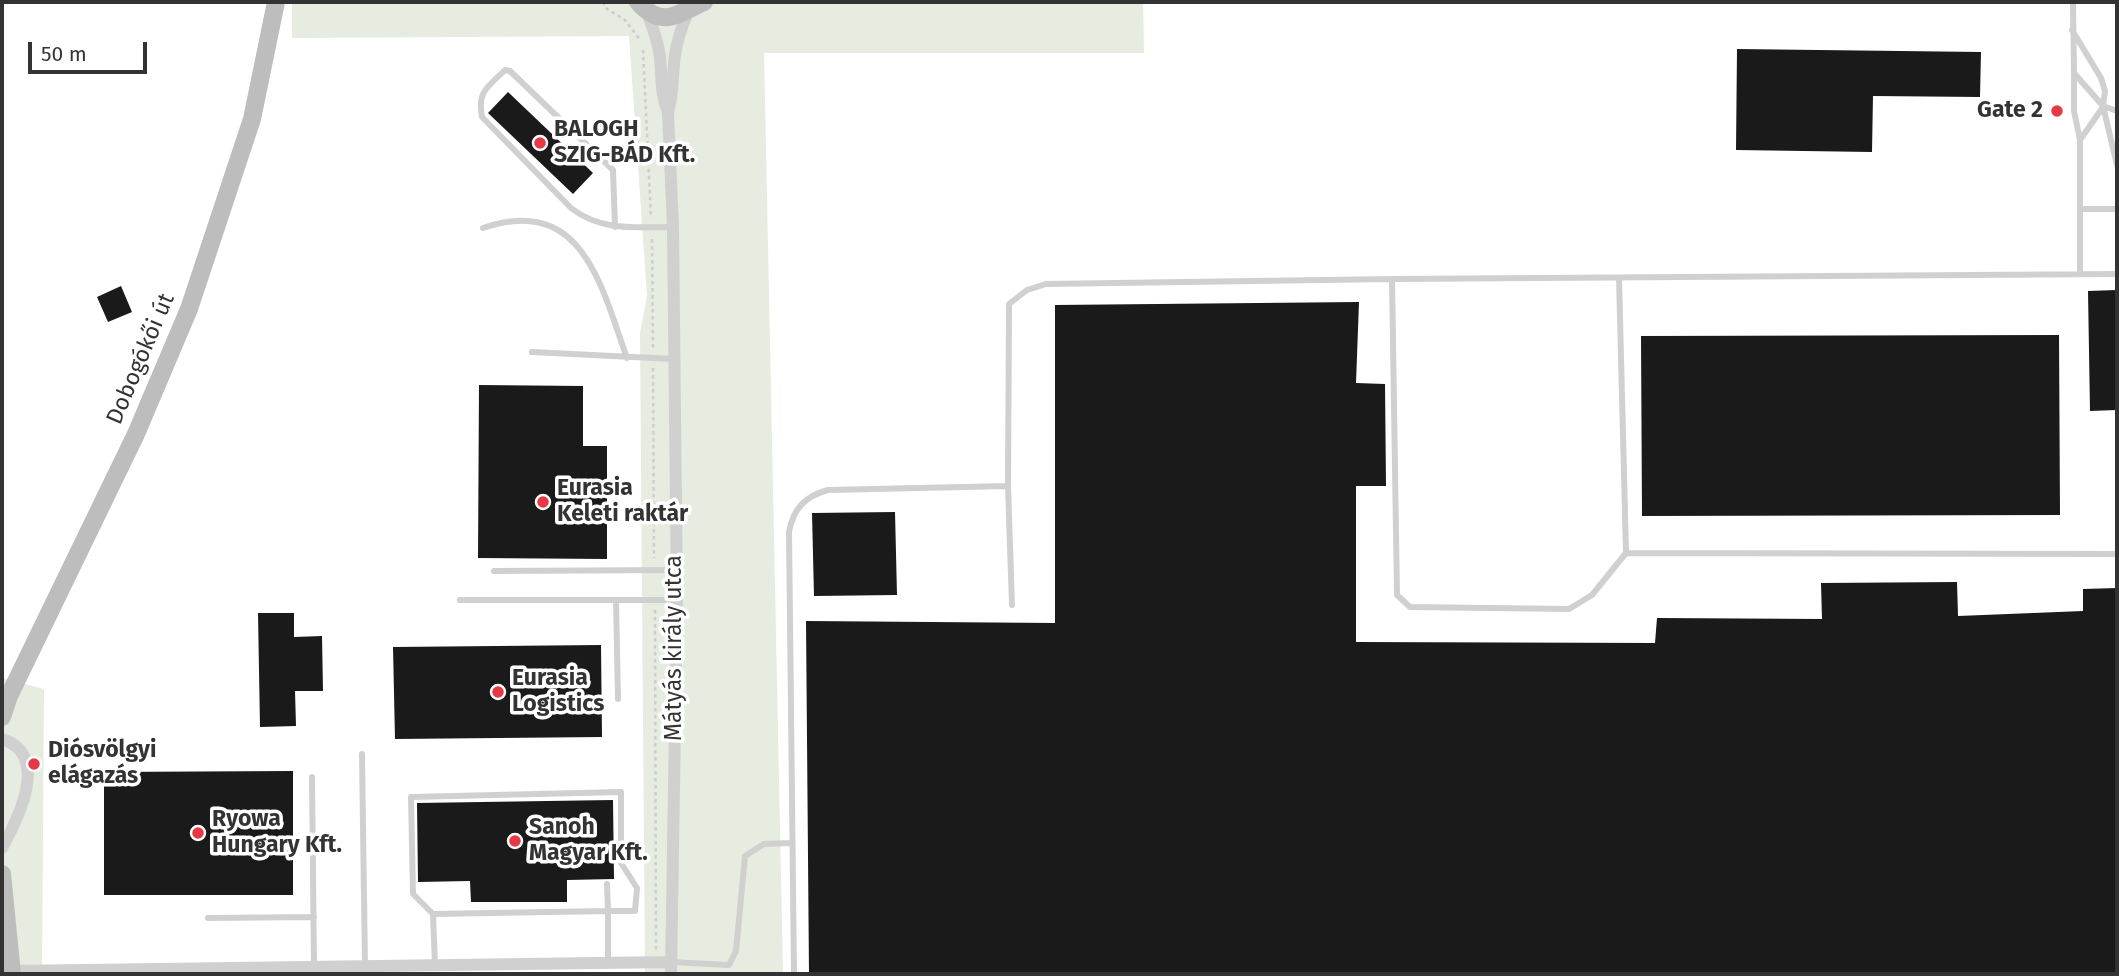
<!DOCTYPE html>
<meta charset="utf-8">
<style>
body{margin:0}
#map{position:relative;width:2119px;height:976px;overflow:hidden;background:#fff;font-family:"Fira Sans",sans-serif}
canvas{display:block}
.frame{position:absolute;inset:0;border:4px solid #333;pointer-events:none}
.scale{position:absolute;left:28px;top:42px;width:119px;height:32px;box-sizing:border-box;border:4px solid #333;border-top:0;padding-left:9px;font-size:21px;line-height:24px;white-space:nowrap;color:#333;-webkit-text-stroke:5px #fff;paint-order:stroke}
</style>
<div id="map">
<canvas width="2119" height="976"></canvas>
<div class="frame"></div>
<div class="scale">50 m</div>
</div>
<script>
const context = document.querySelector('canvas').getContext('2d');
context.lineJoin = 'round';
function fillPath(path, color) { context.fillStyle = color; context.fill(path, 'evenodd'); }
function stroke(path, color, width, dash) { context.strokeStyle = color; context.lineWidth = width; context.lineCap = dash ? 'butt' : 'round'; context.setLineDash(dash || []); context.stroke(path); }
function write(font, color, halo, rows, align = 'center') {
  context.font = font + ' "Fira Sans",sans-serif'; context.lineWidth = 7; context.setLineDash([]); context.textBaseline = 'middle'; context.strokeStyle = halo; context.fillStyle = color; for (const [text, x, y, turn = 0] of rows) {
    context.save(); context.translate(x, y); context.rotate((+turn || 0) * Math.PI / 180); context.textAlign = isNaN(turn) ? turn : align; if (halo) context.strokeText(text, 0, 0); context.fillText(text, 0, 0); context.restore();
  }
}
fillPath(new Path2D(`
 M292 2H1143L1144 53H764L783 974H645L640 333 647 296 629 36 292 38Z
 M2 678 44 689 42 974H2Z`), '#e6ecdf');
fillPath(new Path2D(`
 M1737 49 1981 52 1980 97 1873 96 1872 152 1736 150Z
 M508 92 593 173 573 194 488 113Z
 M121 286 132 312 108 322 97 297Z
 M2117 290V410L2090 411 2088 291Z
 M1359 302 1356 383 1385 384 1386 486H1356V642L1655 643 1657 618 1822 619 1821 583 1957 582 1958 616 2083 611V589L2117 588V974H809L806 621 1055 623V305Z
 M2059 335 2060 515 1642 516 1641 336Z
 M479 385 583 386V446H607V559L478 558Z
 M895 512 897 595 814 596 812 513Z
 M258 613H294V637L322 636 323 691H295L296 726 260 727Z
 M601 645 602 737 395 739 393 647Z
 M293 771V895H104V772Z
 M613 800 614 879 567 880V902H471L470 881 418 882 417 803Z`), '#1a1a1a');
stroke(new Path2D(`
 M604 2V7L625 20 641 41
 M643 50 651 218
 M652 239 653 348
 M653 368 654 558
 M655 610 656 950`), '#cdcdcd', 2.5, [3.5, 3.5]);
stroke(new Path2D(`
 M2073 2 2074 73 2103 106 2117 111
 M2072 30 2101 78 2105 91 2103 106 2117 165
 M2074 73V111L2080 140V274
 M2080 140 2103 107
 M2080 209H2117
 M615 227 613 170 510 71 505 70C488 87 477 91 482 117L571 208C602 232 636 227 673 227
 M483 228C583 194 601 286 627 358
 M1392 279 1397 595 1410 607 1569 609 1592 595 1626 553 1619 278
 M532 352 673 359
 M1626 553 2117 554
 M494 571 676 570
 M460 600H677
 M616 600 618 699
 M1012 605 1008 486 1009 304 1027 290 1046 284 1392 279 2117 274
 M362 754 365 967
 M312 777 314 967
 M433 914 608 911 607 884
 M208 918 314 917
 M671 962 729 965 736 951 745 856 764 844 791 843
 M435 965 433 914 413 894 411 797 621 792V863L637 888 635 911H608V963
 M794 974 789 532C793 509 805 496 828 490L1008 486`), '#d0d0d0', 6);
stroke(new Path2D(`
 M646 10C652 25 658 41 660 57 662 76 660 94 668 112L673 227 677 600 671 974
 M668 112C674 93 672 75 675 55 677 40 682 26 688 12
 M2 739C51 754 18 819 2 848
 M12 971 671 962`), '#d0d0d0', 12);
stroke(new Path2D(`
 M638 2C662 30 679 13 704 2
 M2 717 9 696 136 434 189 309 252 119 276 2
 M2 874 12 974`), '#bdbdbd', 18);
for (const [x, y, r, color] of [
 [2057,111,7,"#e63946"],
 [540,143,7,"#e63946"],
 [543,502,7,"#e63946"],
 [498,692,7,"#e63946"],
 [34,764,7,"#e63946"],
 [198,833,7,"#e63946"],
 [515,841,7,"#e63946"]
]) { const dot = new Path2D(); dot.arc(x, y, r, 0, 2 * Math.PI); context.fillStyle = color; context.fill(dot); stroke(dot, '#fff', 2.5); }
write('bold 23px', '#333', '#fff', [
 ["Gate 2",2043,111,"right"],
 ["BALOGH",554,130],
 ["SZIG-BÁD Kft.",554,156],
 ["Eurasia",557,489],
 ["Keleti raktár",557,515],
 ["Eurasia",512,679],
 ["Logistics",512,705],
 ["Diósvölgyi",48,751],
 ["elágazás",48,777],
 ["Ryowa",212,820],
 ["Hungary Kft.",212,846],
 ["Sanoh",529,828],
 ["Magyar Kft.",529,854]
], 'left');
write('23px', '#333', '#fff', [
 ["Dobogókői út",141,359,-67],
 ["Mátyás király utca",675,648,-90]
]);
</script>
